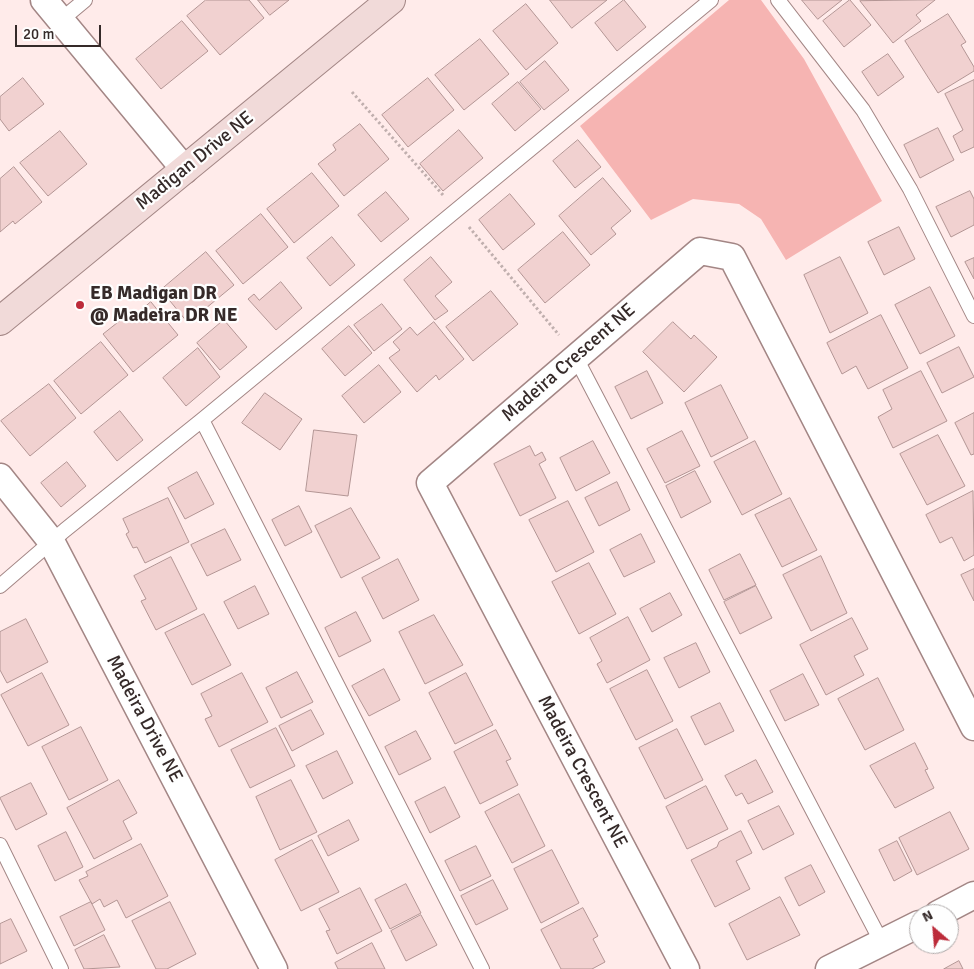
<!DOCTYPE html>
<style>
body{margin:0}
#map{position:relative;width:974px;height:969px;overflow:hidden;background:#ffebea;font-family:Signika,sans-serif}
canvas{display:block}
.north{position:absolute;left:909px;top:904px;width:50px;height:50px;box-sizing:border-box;background:#fefefe;border:1px solid #aea9a9;border-radius:50%;rotate:333deg;font-size:14px;font-weight:700;line-height:20px;text-align:center;color:#352a29}
.north::after{content:'';display:block;margin:auto;width:18px;height:22px;background:#bc2b3a;clip-path:polygon(50% 0,100% 100%,50% 72%,0 100%)}
.scale{position:absolute;left:15px;top:25px;width:86px;height:22px;box-sizing:border-box;border:2px solid #352a29;border-top:0;padding-left:6px;font-size:15px;line-height:18px;white-space:nowrap;color:#352a29;-webkit-text-stroke:4px #fefefe;paint-order:stroke}
</style>
<div id="map">
<canvas width="974" height="969"></canvas>
<div class="north">N</div>
<div class="scale">20 m</div>
</div>
<script>
const context = document.querySelector('canvas').getContext('2d');
context.lineJoin = 'round';
function fillPath(path, color) { context.fillStyle = color; context.fill(path, 'evenodd'); }
function stroke(path, color, width, dash) { context.strokeStyle = color; context.lineWidth = width; context.lineCap = dash ? 'butt' : 'round'; context.setLineDash(dash || []); context.stroke(path); }
function write(font, color, halo, rows, align = 'center') {
  context.font = font + ' Signika,sans-serif'; context.lineWidth = 4.5; context.setLineDash([]); context.textBaseline = 'middle'; context.strokeStyle = halo; context.fillStyle = color; for (const [text, x, y, turn = 0] of rows) {
    context.save(); context.translate(x, y); context.rotate((+turn || 0) * Math.PI / 180); context.textAlign = isNaN(turn) ? turn : align; if (halo) context.strokeText(text, 0, 0); context.fillText(text, 0, 0); context.restore();
  }
}
fillPath(new Path2D(`
 M729 0H761L804 59 882 201 786 260 761 219 739 204 693 199 651 220 580 126Z`), '#f6b4b2');
const building = new Path2D(`
 M206 0H249L264 18 220 55 187 16Z
 M258 0H289L270 15Z
 M550 0H607L572 28Z
 M624 0 646 27 617 51 595 23Z
 M802 0H842L818 19Z
 M850 0 871 25 844 47 823 21Z
 M935 0 916 15 921 21 893 43 860 1Z
 M526 4 558 43 526 70 493 31Z
 M948 14 966 42 961 45 974 67V71L938 93 905 41Z
 M182 21 208 51 161 89 136 59Z
 M480 39 509 74 464 110 435 75Z
 M888 54 904 77 878 96 862 72Z
 M545 61 569 90 544 110 520 82Z
 M23 78 44 104 9 131 0 119V97Z
 M428 78 454 110 408 147 382 115Z
 M974 80V147L961 153 953 136 963 130 945 94Z
 M518 82 541 109 515 131 492 104Z
 M360 124 389 159 344 196 318 164 336 150 333 145Z
 M938 128 954 160 920 178 904 145Z
 M459 130 483 158 443 191 420 164Z
 M60 131 87 164 48 196 20 163Z
 M578 140 601 167 575 188 553 161Z
 M14 167 42 202 15 224 13 221 0 232V179Z
 M312 173 339 206 294 243 267 209Z
 M603 178 631 211 611 228 616 234 591 255 559 216Z
 M970 191 974 199V225L951 237 936 207Z
 M386 192 409 219 381 242 358 215Z
 M510 194 535 224 503 250 479 220Z
 M261 214 288 247 243 284 216 251Z
 M899 227 915 259 884 275 868 242Z
 M563 232 590 265 545 303 518 270Z
 M332 237 355 265 330 286 307 258Z
 M206 252 234 285 188 323 161 290Z
 M431 257 452 282 435 296 448 311 435 320 404 280Z
 M840 257 868 313 830 333 804 275Z
 M974 258V279L965 262Z
 M281 282 302 308 276 330 248 299 254 294 259 300Z
 M930 287 955 336 920 354 895 305Z
 M491 291 518 324 473 361 446 327Z
 M151 302 178 335 133 372 103 334 127 315 130 319Z
 M382 304 402 329 374 351 354 325Z
 M881 315 908 368 868 389 856 366 842 374 827 343Z
 M224 320 247 347 220 370 197 343Z
 M434 322 464 359 439 380 436 375 417 392 389 358 400 350 393 342 410 327 417 335Z
 M673 322 691 339 694 335 717 357 684 392 643 352Z
 M349 326 372 353 345 376 322 349Z
 M101 342 128 375 81 414 54 381Z
 M959 347 974 377 942 393 927 363Z
 M198 348 220 377 186 406 163 378Z
 M379 365 401 392 364 423 342 396Z
 M647 371 663 403 631 419 615 387Z
 M921 371 947 421 893 448 878 417 892 409 883 390Z
 M49 384 76 418 30 456 1 421Z
 M721 385 748 438 711 457 685 403Z
 M265 393 302 419 280 450 242 423Z
 M120 411 143 440 117 461 94 432Z
 M974 413V454L971 455 955 423Z
 M314 430 357 435 348 496 306 491Z
 M682 431 700 466 665 483 647 449Z
 M938 435 965 486 927 505 900 454Z
 M593 441 610 473 576 491 560 458Z
 M755 441 782 494 742 515 714 462Z
 M530 446 535 456 542 452 546 460 539 464 556 498 520 516 494 464Z
 M67 462 86 486 61 507 41 483Z
 M695 471 711 502 681 518 666 486Z
 M197 472 214 504 185 519 168 488Z
 M617 482 630 510 599 526 585 498Z
 M973 491 974 555 964 561 952 537 940 543 926 515Z
 M168 498 189 542 145 563 137 547 133 548 126 534 129 532 123 519Z
 M790 498 817 550 782 567 755 515Z
 M568 501 594 552 556 572 529 520Z
 M299 506 312 532 285 546 272 520Z
 M351 508 380 558 341 578 315 526Z
 M225 529 241 560 207 576 191 545Z
 M641 534 655 562 624 577 610 550Z
 M740 554 756 585 724 600 709 570Z
 M821 556 847 613 811 631 783 575Z
 M171 557 197 609 156 630 141 601 146 599 134 576Z
 M398 559 419 600 383 619 362 578Z
 M589 563 616 614 579 634 552 582Z
 M974 569V601L961 575Z
 M255 586 269 614 238 629 224 602Z
 M756 586 772 618 740 634 724 602Z
 M670 593 682 615 652 632 640 609Z
 M356 612 371 641 339 657 325 628Z
 M204 614 231 665 192 685 165 633Z
 M434 615 463 665 425 684 399 632Z
 M628 617 650 660 607 683 597 664 602 661 590 638Z
 M852 618 868 649 854 656 864 675 826 695 800 645Z
 M26 619 48 662 7 683 0 670V632Z
 M696 643 710 672 679 688 664 658Z
 M384 669 400 700 369 716 352 686Z
 M647 670 673 721 636 740 610 689Z
 M297 672 313 702 281 718 266 688Z
 M42 673 69 725 28 746 1 695Z
 M242 673 268 722 219 747 205 719 212 716 201 694Z
 M466 673 493 725 455 744 429 693Z
 M803 674 819 705 785 721 770 691Z
 M878 678 904 730 865 750 838 699Z
 M720 703 734 731 705 745 691 717Z
 M311 710 324 734 292 751 279 726Z
 M81 727 108 780 69 800 42 747Z
 M276 728 295 766 250 788 231 750Z
 M677 729 703 780 665 799 639 748Z
 M496 730 511 759 506 761 518 785 480 804 454 752Z
 M416 731 431 759 399 775 385 747Z
 M915 743 928 769 925 770 934 788 895 808 870 766Z
 M337 751 353 783 323 799 306 766Z
 M756 760 773 792 748 804 742 793 736 796 725 776Z
 M119 780 137 813 123 821 132 839 94 859 67 808Z
 M291 780 317 832 280 850 256 797Z
 M31 783 47 814 16 830 0 798Z
 M706 786 728 829 687 849 666 807Z
 M445 787 460 817 430 833 415 802Z
 M519 794 545 846 512 863 485 812Z
 M779 806 794 834 763 850 748 821Z
 M950 812 969 849 917 875 899 838Z
 M349 820 359 840 328 856 318 836Z
 M741 831 752 853 736 861 750 889 715 907 691 860 717 847 719 842Z
 M66 832 83 867 55 881 38 846Z
 M312 840 339 892 301 911 275 860Z
 M897 841 912 871 894 881 879 850Z
 M141 844 168 896 126 918 117 900 104 907 100 899 92 904 79 880 88 876 86 872Z
 M476 846 491 876 460 891 445 861Z
 M552 850 579 903 541 923 514 869Z
 M811 865 825 892 799 906 785 878Z
 M493 880 508 909 476 925 461 896Z
 M406 884 421 913 390 929 375 900Z
 M360 888 382 931 337 954 326 931 330 930 319 909Z
 M780 897 800 935 747 960 729 924Z
 M91 902 105 930 74 946 60 917Z
 M170 902 196 954 167 969H156L132 921Z
 M583 908 598 936 593 939 605 962 592 969H561L541 930Z
 M421 915 437 945 406 961 391 931Z
 M11 919 27 951 0 964V924Z
 M104 935 120 967 84 969 75 950Z
 M372 943 385 969H338L335 963Z
 M959 961 963 969H944Z`);
fillPath(building, '#f1d1d0');
stroke(building, '#b39594', 1);
const lane = new Path2D(`
 M778 0 863 110 910 189 974 316
 M61 20 85 0
 M576 358 882 943
 M202 420 482 969
 M0 586 65 530 202 420 711 0
 M0 845 61 969`);
const street = new Path2D(`
 M44 0 185 170
 M0 477 51 541 274 969
 M938 914 974 895
 M686 969 430 483 700 251 732 257 974 727
 M829 969 919 924`);
const secondary = new Path2D(`
 M0 321 391 0`);
stroke(lane, '#a38685', 16);
stroke(street, '#a38685', 29);
stroke(secondary, '#a38685', 30);
stroke(new Path2D(`
 M352 92 443 195
 M469 227 559 335`), '#c0afae', 3, [2.5, 2.5]);
stroke(lane, '#fff', 14);
stroke(street, '#fff', 26);
stroke(secondary, '#f1dad9', 28);
for (const [x, y, r, color] of [
 [80,305,5,"#bc2b3a"]
]) { const dot = new Path2D(); dot.arc(x, y, r, 0, 2 * Math.PI); context.fillStyle = color; context.fill(dot); stroke(dot, '#fefefe', 2); }
write('19px', '#352a29', '#fefefe', [
 ["Madigan Drive NE",195,161,-39],
 ["Madeira Crescent NE",569,363,-41],
 ["Madeira Drive NE",144,719,62],
 ["Madeira Crescent NE",582,772,62]
]);
write('bold 19px', '#352a29', '#fefefe', [
 ["EB Madigan DR",90,294],
 ["@ Madeira DR NE",90,316]
], 'left');
</script>
